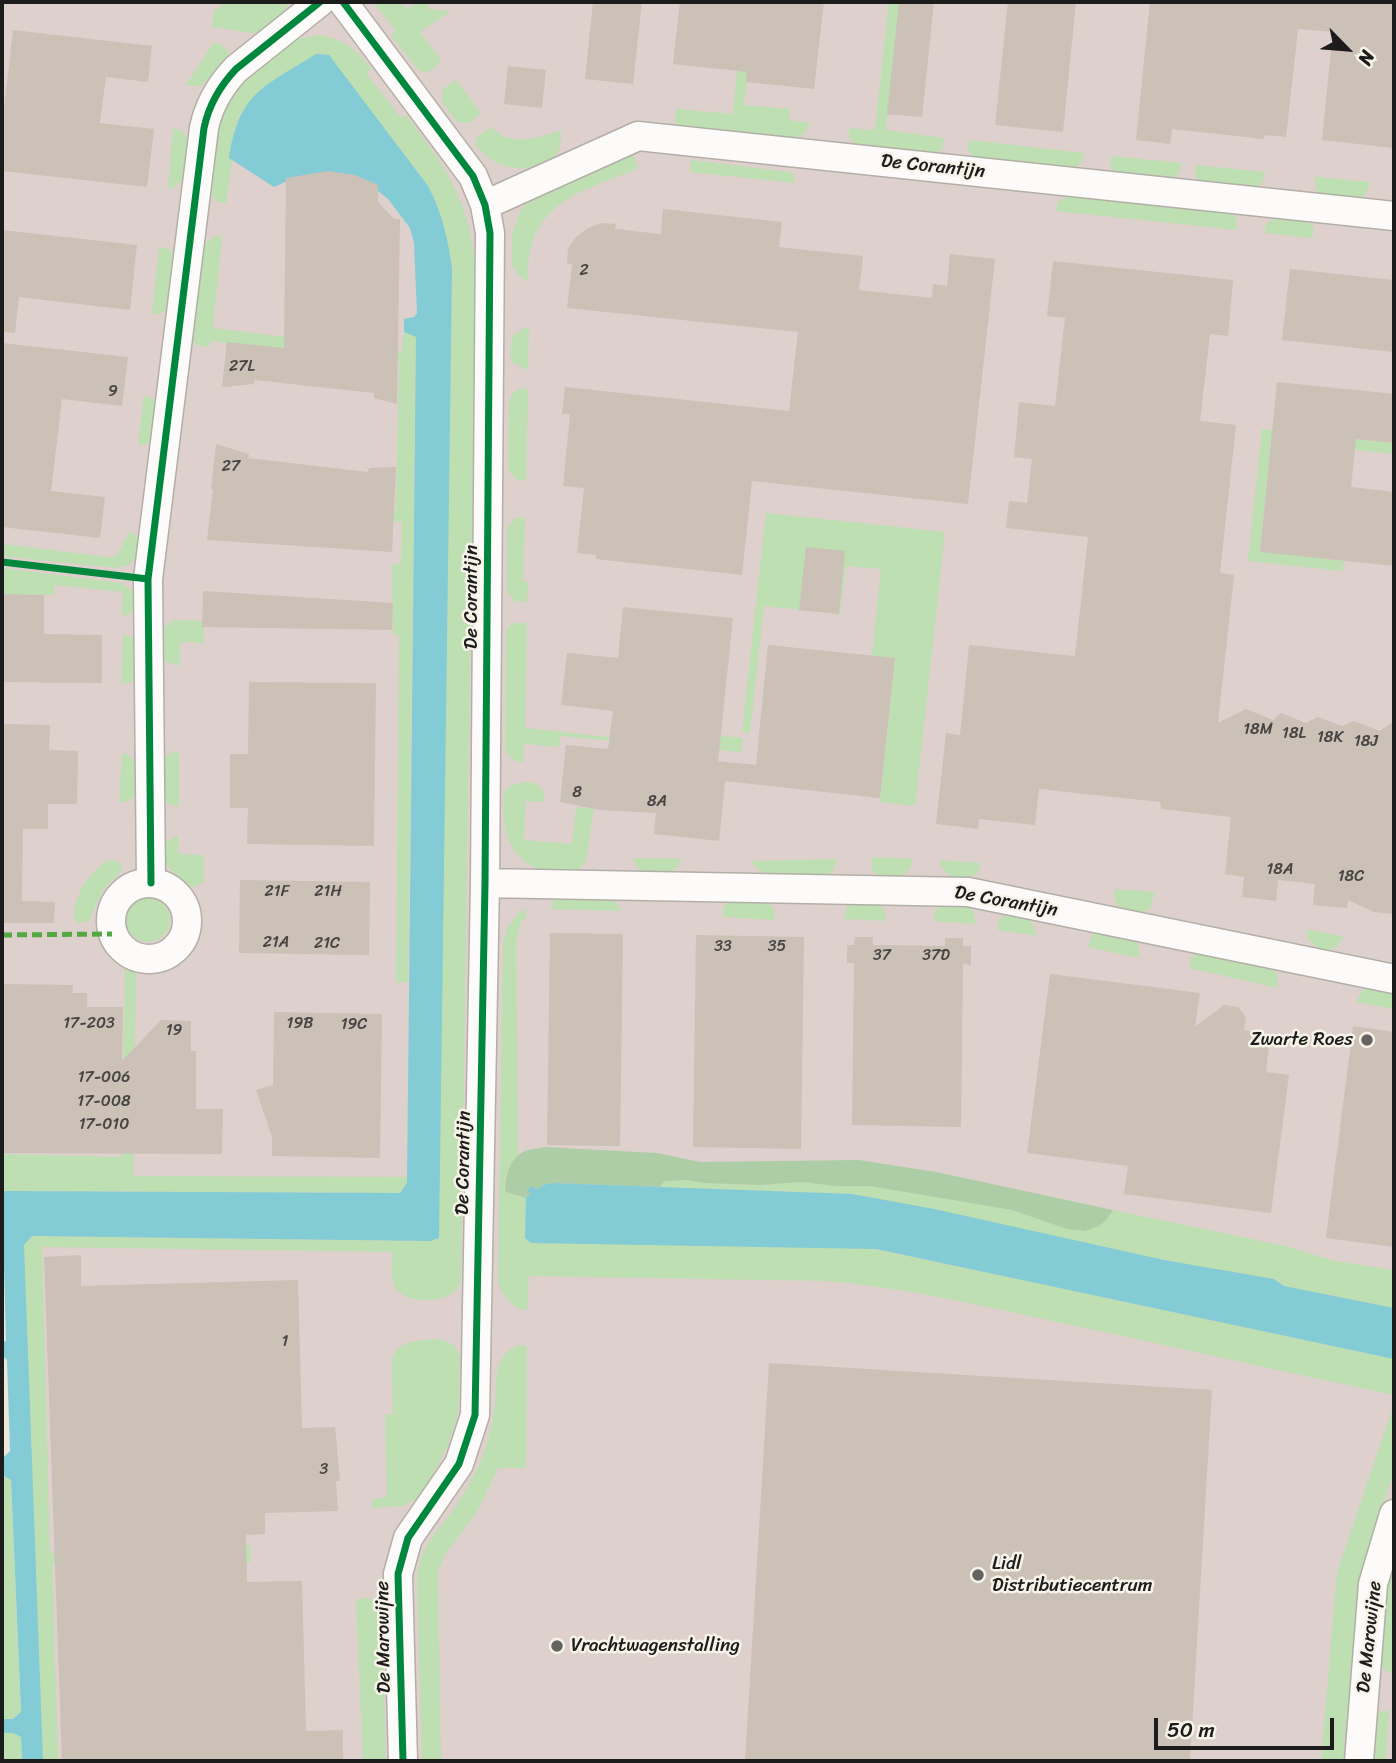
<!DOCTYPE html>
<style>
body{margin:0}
#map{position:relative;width:1396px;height:1763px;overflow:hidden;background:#ede7db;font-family:Sriracha,sans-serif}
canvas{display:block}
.frame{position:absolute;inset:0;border:4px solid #1c1c1c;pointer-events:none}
.north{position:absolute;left:1312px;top:14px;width:70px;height:70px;-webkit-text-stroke:5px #f7f3e8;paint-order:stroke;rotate:115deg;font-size:19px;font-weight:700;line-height:28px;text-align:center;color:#1c1c1c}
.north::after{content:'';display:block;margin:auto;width:24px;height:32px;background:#1c1c1c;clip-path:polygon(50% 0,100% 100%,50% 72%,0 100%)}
.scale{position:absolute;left:1154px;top:1718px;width:180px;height:32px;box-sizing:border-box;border:4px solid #1c1c1c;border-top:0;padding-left:9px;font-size:21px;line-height:24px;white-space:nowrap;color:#1c1c1c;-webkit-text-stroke:5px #f7f3e8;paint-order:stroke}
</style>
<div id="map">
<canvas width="1396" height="1763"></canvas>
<div class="frame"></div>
<div class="north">N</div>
<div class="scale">50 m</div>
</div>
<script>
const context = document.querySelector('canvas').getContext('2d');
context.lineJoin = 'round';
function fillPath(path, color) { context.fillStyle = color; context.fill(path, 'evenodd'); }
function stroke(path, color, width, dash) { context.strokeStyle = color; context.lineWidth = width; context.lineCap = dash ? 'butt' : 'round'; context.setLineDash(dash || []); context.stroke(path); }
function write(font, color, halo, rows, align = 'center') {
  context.font = font + ' Sriracha,sans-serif'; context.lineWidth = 5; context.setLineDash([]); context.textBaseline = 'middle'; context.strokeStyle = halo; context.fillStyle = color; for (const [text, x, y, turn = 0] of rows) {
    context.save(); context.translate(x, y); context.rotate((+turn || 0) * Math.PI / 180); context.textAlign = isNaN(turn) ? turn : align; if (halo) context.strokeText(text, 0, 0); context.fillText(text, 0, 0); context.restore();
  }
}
fillPath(new Path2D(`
 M2 2H1394V1761H25L2 1208Z`), '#ded0cd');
fillPath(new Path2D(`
 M226 2H289L280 17 260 34 212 27 214 11Z
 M373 2H397L407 8 418 2H429L428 9 451 11 420 32 441 60 434 69 425 73 418 70 391 35 396 31Z
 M744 2H755L744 105 790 109 789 120 810 123 804 134 794 140 684 128 675 123 676 109 733 114Z
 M889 2H900L886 130 944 138 942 148 936 154 858 146 849 138V128L875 130Z
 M318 35C344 38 356 50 372 69L366 73 401 118 406 115C436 154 464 192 472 242 476 265 475 289 475 312L461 1279C460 1284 458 1289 453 1293 439 1303 402 1304 394 1285 390 1276 393 1262 392 1252L42 1247 50 1553 250 1545 251 1562 52 1565 58 1761H43L23 1245 32 1236 429 1241 452 268C448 239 442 212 428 186L328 55C300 70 255 86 240 116 234 128 232 145 229 158L232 160 226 204 216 201 209 191 217 125 235 88 288 44 299 39Z
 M214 42 225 47 229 55 228 59 201 86 186 85Z
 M456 80 481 113 469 123 457 122 441 100 444 88Z
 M492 127C509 148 539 138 561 130 561 138 561 146 558 152 554 159 546 162 540 165 515 174 491 165 475 144L477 136Z
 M173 128 183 132 189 141C187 158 189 186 168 189Z
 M969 140 1084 153 1081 163 1073 169 973 157 968 150Z
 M632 152 638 168C578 194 526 202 528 281L519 276 512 265V234L521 210 529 200Z
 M1111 156 1182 163 1178 174 1172 179 1118 174 1111 168Z
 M691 160 789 172 793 174 795 183 690 172Z
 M1195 165 1266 172 1262 183 1257 187 1203 183 1196 177Z
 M1315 177 1370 182C1368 192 1365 195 1358 200L1326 197 1316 190Z
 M1068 195 1228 212 1236 217 1237 230 1056 211 1058 202Z
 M1277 217 1308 222 1314 229 1312 238 1264 233 1266 224Z
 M215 236H222L213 328 402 351 404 332 416 337 408 982 396 983 399 635H393L392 564H401L402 522 248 504V496L396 511 399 361 211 341 209 347 196 345 192 337 203 245Z
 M159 247 169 249 175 256 169 308 162 313 152 315Z
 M524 328H529L528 370 513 363 510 354 512 336Z
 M519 389H528L526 481 516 479 508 470 509 401 512 394Z
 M144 395 155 400 158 405 153 441 148 444 138 445Z
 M1262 429 1394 443V454L1271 441 1260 551 1344 561 1343 571 1248 561Z
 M766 513 945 532 915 806 880 802 895 659 872 656 881 569 846 566 840 614 764 606 750 733 742 732Z
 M515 518H525L523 581 528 583 527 602 514 601 507 591V528Z
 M129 532 140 537 138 557 128 565 117 568 2 556V544L108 557 117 556Z
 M2 568 121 583 134 592 137 606 130 614 121 616 123 592 55 585 54 595 2 594Z
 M175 620 204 621V643L180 642V666L166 662C161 649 159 624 175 620Z
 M512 623H527L525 728 610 737 612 725 743 738 741 752 560 736 559 747 524 744 523 763 512 760 505 748 506 630Z
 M123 634 134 638C138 644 139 675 133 681 130 683 124 684 121 684Z
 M179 752V807L167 803C159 791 159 764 169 753Z
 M122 753C142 757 141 786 131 800L119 803Z
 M528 782 539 785 544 793 543 802 525 801 524 840 572 844 576 807 594 809 586 860 583 865 574 873C563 872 551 873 541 870 506 858 501 823 504 792L513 784Z
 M178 835 179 854 204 855V881L196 887 189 886 174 874 164 861 163 844Z
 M871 857 912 859C912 879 887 883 873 872Z
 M632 858 681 859C677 879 657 873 641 872Z
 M837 859 834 870 825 876 768 875 756 868 752 861Z
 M108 860 117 861 122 867 119 874 103 889 89 921 79 923 74 919C73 896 89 872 108 860Z
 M939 860 981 863 978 873C963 883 944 879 939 860Z
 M1115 889 1155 892 1150 909C1134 919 1111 911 1115 889Z
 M559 898H614L622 911 551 909 554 900Z
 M734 898 768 902 774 909 775 920 723 917C722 907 725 903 734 898Z
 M126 920a22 22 0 1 1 44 0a22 22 0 1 1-44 0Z
 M855 901 878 903 884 910 886 921 844 919 847 905Z
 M946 902 969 905 974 913 975 924 934 921C934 910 937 907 946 902Z
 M523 908 527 916 521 922 516 942 518 1156 507 1173 504 1185 520 1197 526 1198 525 1237 876 1249 1394 1359V1395C1274 1370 1154 1342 1034 1317 964 1302 895 1286 824 1281L529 1276 527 1310C512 1310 504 1296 498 1283L503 944 507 928Z
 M1007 913 1030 918 1037 936 997 930 999 920Z
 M1307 929 1344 937 1335 949 1319 950 1308 939Z
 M1102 930 1135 939 1139 947V958L1088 947 1093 933Z
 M1199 952 1270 967 1277 974 1278 988 1189 968 1192 957Z
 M125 968 136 973 133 1176 407 1177V1183L400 1193 2 1191V1154L122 1157Z
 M1370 987 1394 992V1009L1356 1002 1364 989Z
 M687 1180 725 1184 759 1185 802 1182 835 1186H870L1012 1210 1068 1229 1085 1231 1099 1226 1107 1219 1113 1210 1285 1246 1335 1261 1394 1270V1308L1284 1286 1274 1279 1164 1260 852 1194 659 1187 665 1181Z
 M439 1339 454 1345 460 1356 458 1413 448 1445 433 1474 416 1499 402 1506 372 1508V1500L387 1497 385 1415 393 1414 392 1359C399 1338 421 1341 439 1339Z
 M519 1345 527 1346 526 1468H498L477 1512 446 1553 438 1571 441 1761H422L417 1584C417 1551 435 1534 454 1509 466 1491 477 1472 484 1452 490 1437 493 1421 495 1405 497 1381 492 1356 519 1345Z
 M1394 1404V1471L1363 1567 1357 1603 1343 1761H1321L1337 1573Z
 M2 1475 11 1480 21 1713 13 1719H2Z
 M1394 1557V1673C1386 1672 1382 1668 1377 1662L1384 1591Z
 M367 1598 376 1601 382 1607 386 1761H363L356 1599Z
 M1389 1710 1386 1761H1368L1375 1714Z
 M2 1733H13L21 1737 22 1761H2Z`), '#bddfb2');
fillPath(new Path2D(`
 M543 1147 657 1153 700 1162 859 1160 936 1172 1113 1210 1107 1219 1099 1226 1085 1231 1067 1229 1012 1210 870 1186H835L802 1182 759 1185 704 1183 687 1180 665 1181 659 1187 552 1183 543 1185 526 1198 506 1192C503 1178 511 1157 525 1151 530 1149 538 1149 543 1147Z`), '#adcda6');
fillPath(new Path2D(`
 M316 54 329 55 428 186C442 212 448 239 452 268L439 1238 430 1241 32 1236 24 1245 43 1761H22L21 1737 13 1733H2V1719H13L21 1712 11 1480 2 1475V1459L10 1451 7 1360 2 1355V1342L6 1341 2 1191 400 1193 407 1183 416 337 404 332V319L414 317 417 313 414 243 410 228 388 199 373 187 294 178 274 187 229 158C239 92 264 87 316 54Z
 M552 1183 852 1194 934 1209 1164 1260 1274 1279 1284 1286 1394 1308V1359L876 1249 531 1243 525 1238 526 1198 531 1194 527 1190 532 1186 536 1190 543 1185Z`), '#83cbd5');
fillPath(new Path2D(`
 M593 2H642L633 84 585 79Z
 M680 2H824L814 89 746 82 747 72 673 64Z
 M899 2H934L922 117 887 114Z
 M1008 2H1076L1063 132 995 125Z
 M1150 2H1394V148L1322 140 1333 32 1298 29 1286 137 1265 135 1264 139 1172 129 1170 144 1136 140Z
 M13 30 152 46 148 82 106 77 100 123 154 129 147 187 2 171V126Z
 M508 66 546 70 542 108 504 104Z
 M328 171 355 175 378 185V202L394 219H400L397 404 374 398V393L254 380V384L222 387 227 342 284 348 286 178Z
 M663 209 782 222 779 247 863 256 859 290 932 298 933 284 947 286 950 254 995 259 968 504 752 481 742 575 596 559V555L577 553 584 488 563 486 570 414H562L565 387 789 411 798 332 567 308 572 264H567L568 249 576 237 588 228 601 223 616 224 615 229 661 234Z
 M2 230 137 245 130 310 19 297 15 333 2 332Z
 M1053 261 1233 280 1228 336 1210 334 1200 421 1236 425 1220 573 1234 575 1218 723 1246 709 1273 720 1281 713 1306 723 1318 717 1342 726 1354 721 1380 731 1394 721V914L1374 912 1348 900 1347 908 1313 905 1315 884 1278 880 1276 901 1242 897 1244 877 1225 874 1231 817 1161 809 1160 802 1039 789 1035 825 979 819 978 829 936 824 946 733 960 735 969 645 1075 656 1088 537 1006 528 1009 501 1027 503 1032 459 1014 457 1019 402 1055 406 1065 318 1047 316Z
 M1290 269 1394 280V352L1282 340Z
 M2 343 128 357 122 406 62 399 51 491 105 497 100 538 2 527Z
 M1277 382 1394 394V443L1356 439 1351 487 1394 492V566L1260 552Z
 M216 444 249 454 248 458 368 472 369 468 396 467 392 552 207 540 213 489H211Z
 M806 547 845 551 839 614 799 610Z
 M203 591 393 603 392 630 202 627Z
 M2 594 44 595V634L102 635V683L2 682Z
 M623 607 733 618 718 761 756 765 768 645 895 658 880 798 725 781 719 841 654 834 656 813 601 810 560 802 566 745 608 749 613 711 561 705 567 653 618 658Z
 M249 682 376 683 374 846 247 844 248 808H230V754H248Z
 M2 724 50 725 49 750 78 751 77 804H48V829H23L22 901 55 902 54 923H2Z
 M240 880 370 882 369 955 239 953Z
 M550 933 623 934 620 1146 547 1145Z
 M696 935 804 937 801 1149 693 1147Z
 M855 937H873V945L945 946V938H963V946H971V965L963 964 961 1127 852 1125 854 963H847V945H854Z
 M1050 974 1200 993 1195 1027 1224 1005 1238 1007 1246 1017 1244 1030 1260 1033 1269 1045 1266 1072 1289 1075 1271 1213 1124 1194 1128 1166 1027 1153Z
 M2 984 73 985V993H87V1007H123L122 1061 161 1020 191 1021V1051H196V1109H223L222 1154 2 1153Z
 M274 1012 382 1014 380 1158 272 1156V1137L256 1090 273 1085Z
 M1353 1026 1394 1032V1247L1326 1238Z
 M81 1255V1286L298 1280 302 1428 335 1427 340 1481H336L338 1511 265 1513V1534L246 1535 247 1582 302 1581 306 1731 343 1730V1761H62L44 1257Z
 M769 1363 1212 1390 1190 1761H745Z`), '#cbc1b7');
const minor = new Path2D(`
 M343 2 473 176 485 205 490 233 485 883 475 1415 459 1464 408 1538 398 1574 403 1761
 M485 205 638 136 1394 216
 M111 921a38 38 0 1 1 76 0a38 38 0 1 1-76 0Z
 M151 883 148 579 204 128C209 104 220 86 236 69L320 2
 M485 883 968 892 1394 979
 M1359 1761 1373 1584 1394 1514`);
stroke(minor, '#b3afa7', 31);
stroke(minor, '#fcfbfa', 28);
stroke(new Path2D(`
 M2 935 112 934`), '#52a943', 5, [10, 5]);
stroke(new Path2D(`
 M343 2 473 176 485 205 490 233 485 883 475 1415 459 1464 408 1538 398 1574 403 1761
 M2 562 148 579
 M151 883 148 579 204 128C209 104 220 86 236 69L320 2`), '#00873e', 7);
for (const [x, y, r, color] of [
 [1367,1040,7,"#65635f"],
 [978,1575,7,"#65635f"],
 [557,1646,7,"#65635f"]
]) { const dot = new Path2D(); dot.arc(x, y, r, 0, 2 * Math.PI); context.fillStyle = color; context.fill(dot); stroke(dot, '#f7f3e8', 2.5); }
write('16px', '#484543', null, [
 ["2",584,271],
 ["27L",242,367],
 ["9",113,392],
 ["27",231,467],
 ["18M",1258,730],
 ["18L",1294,734],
 ["18K",1330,738],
 ["18J",1366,742],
 ["8",577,793],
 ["8A",657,802],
 ["18A",1280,870],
 ["18C",1351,877],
 ["21F",277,892],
 ["21H",328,892],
 ["21A",276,943],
 ["21C",327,944],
 ["33",723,947],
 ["35",777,947],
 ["37",882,956],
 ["37D",936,956],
 ["17-203",89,1024],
 ["19B",300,1024],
 ["19C",354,1025],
 ["19",174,1031],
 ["17-006",104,1078],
 ["17-008",104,1102],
 ["17-010",104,1125],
 ["1",285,1342],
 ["3",324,1470]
]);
write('19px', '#1c1c1c', '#f7f3e8', [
 ["De Corantijn",933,167,6],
 ["De Corantijn",472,597,-90],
 ["De Corantijn",1006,902,10],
 ["De Corantijn",464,1163,-89],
 ["De Marowijne",384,1637,-91],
 ["De Marowijne",1370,1637,-84]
]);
write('19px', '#1c1c1c', '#f7f3e8', [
 ["Zwarte Roes",1353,1040,"right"],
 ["Lidl",992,1564],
 ["Distributiecentrum",992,1586],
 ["Vrachtwagenstalling",571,1646]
], 'left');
</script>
